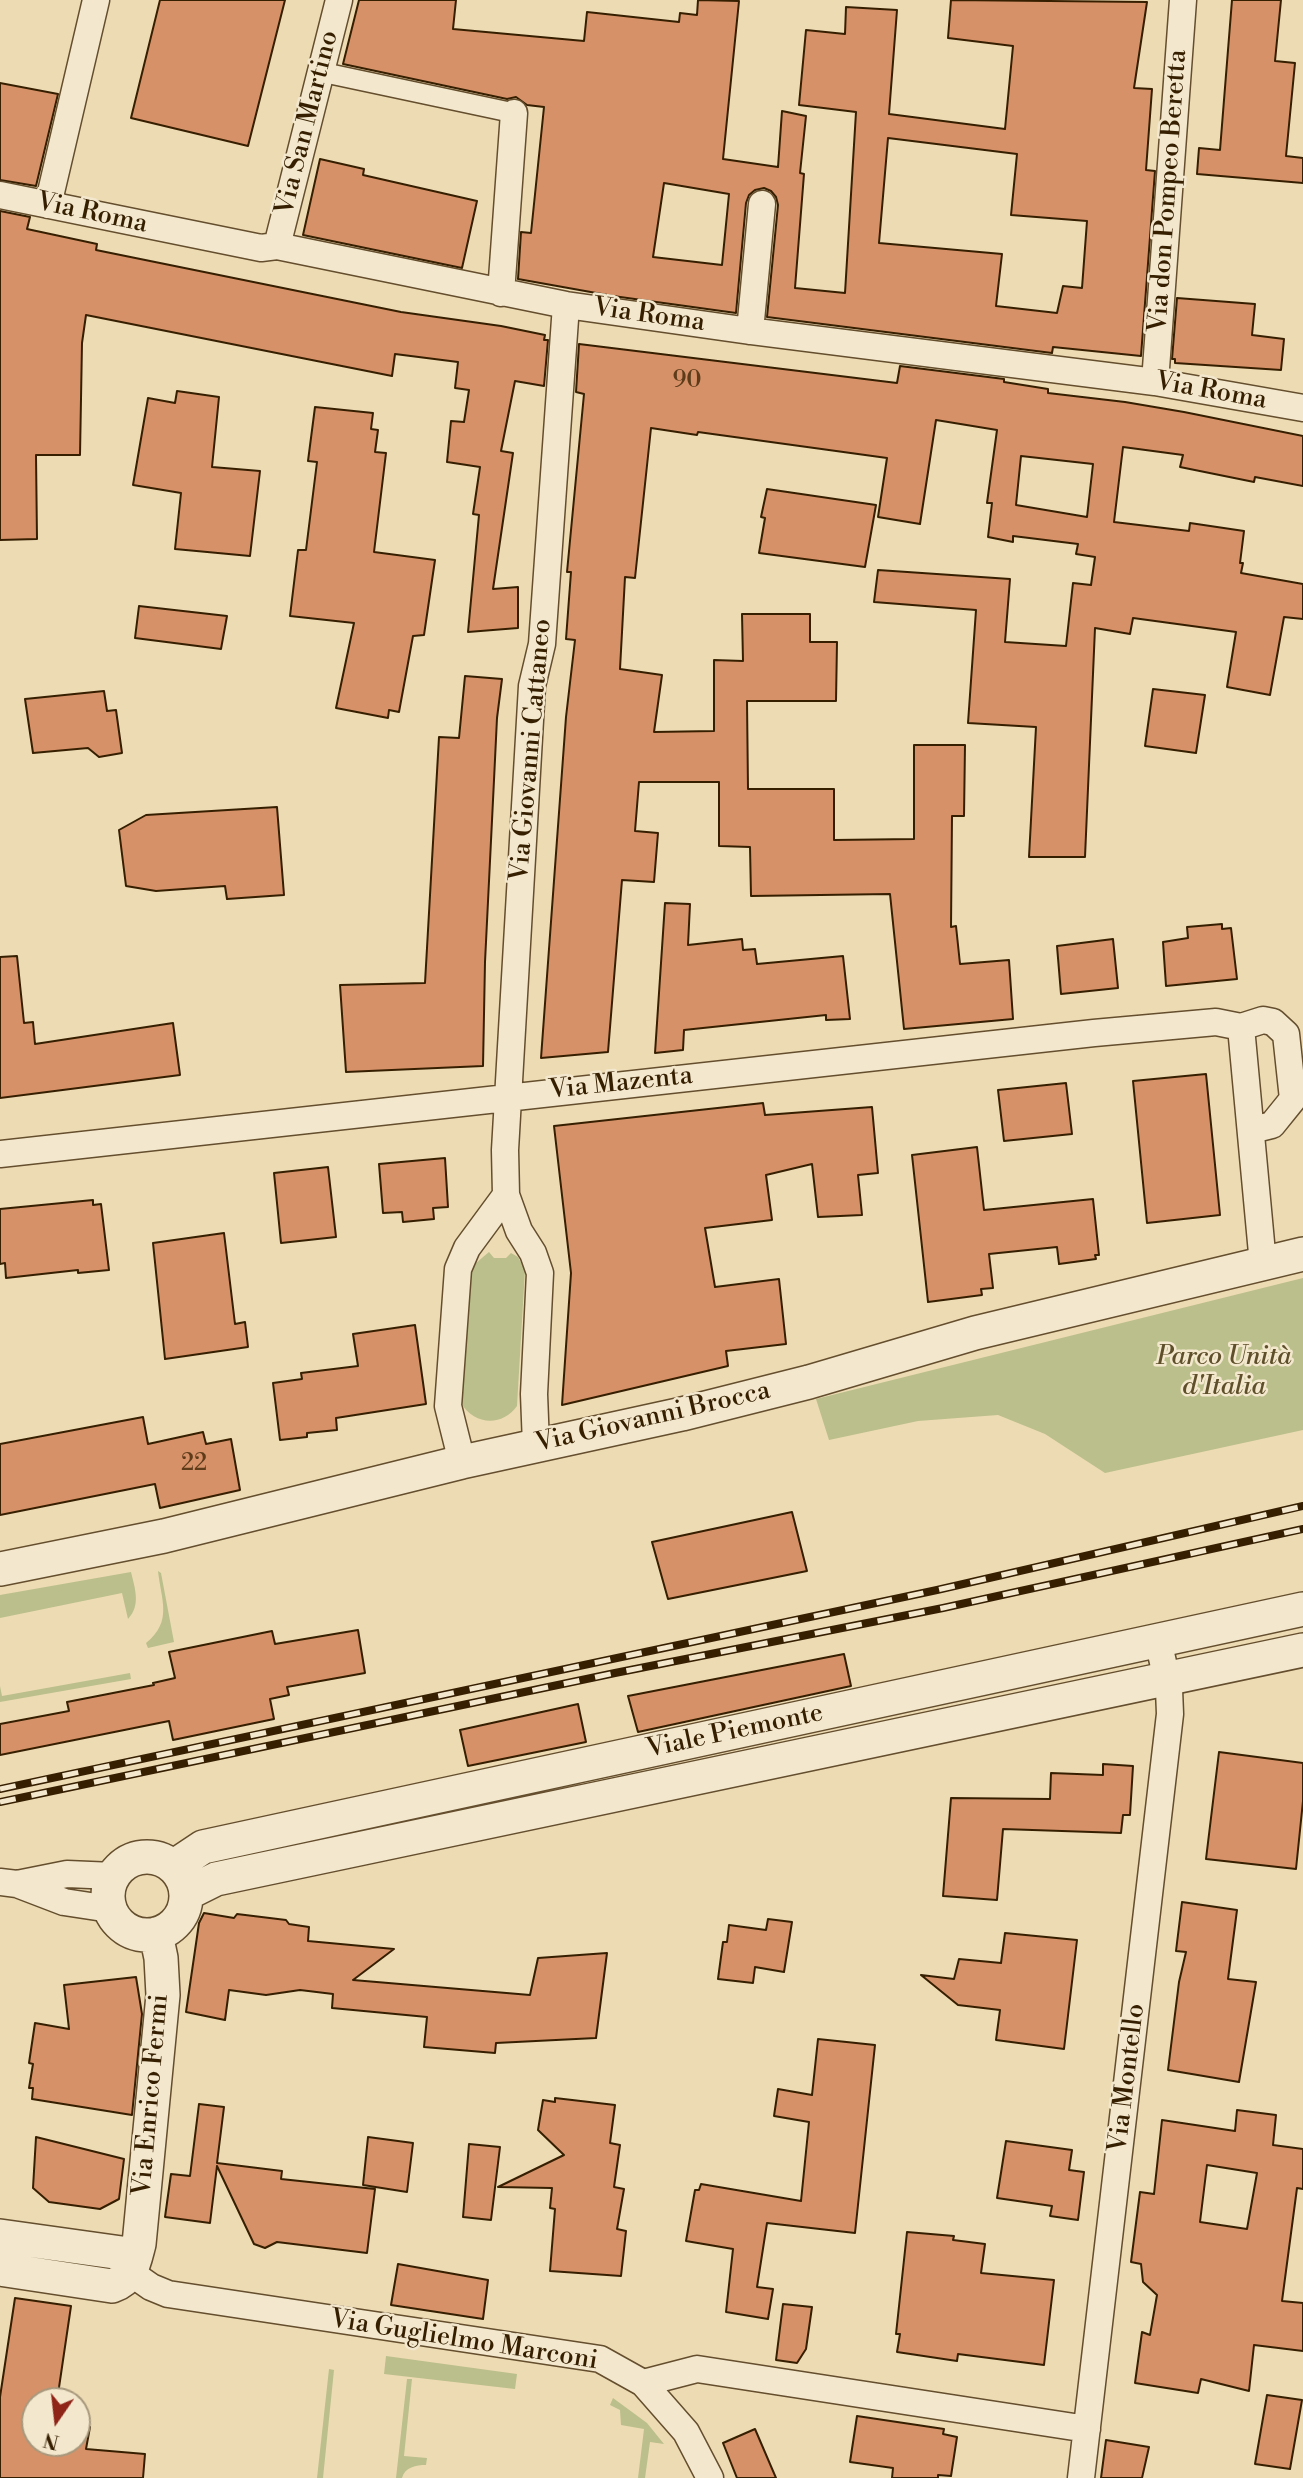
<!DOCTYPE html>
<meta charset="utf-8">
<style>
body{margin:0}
#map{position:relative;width:1303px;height:2478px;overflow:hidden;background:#eddbb4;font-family:"Libre Bodoni",serif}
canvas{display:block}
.north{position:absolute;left:21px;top:2387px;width:70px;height:70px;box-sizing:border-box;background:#f3e8ce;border:2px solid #a7987c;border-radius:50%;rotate:194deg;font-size:19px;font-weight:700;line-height:28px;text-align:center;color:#361f00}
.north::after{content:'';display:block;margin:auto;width:24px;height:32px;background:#8f2418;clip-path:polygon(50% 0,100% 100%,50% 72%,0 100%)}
</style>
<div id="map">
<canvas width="1303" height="2478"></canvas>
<div class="north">N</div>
</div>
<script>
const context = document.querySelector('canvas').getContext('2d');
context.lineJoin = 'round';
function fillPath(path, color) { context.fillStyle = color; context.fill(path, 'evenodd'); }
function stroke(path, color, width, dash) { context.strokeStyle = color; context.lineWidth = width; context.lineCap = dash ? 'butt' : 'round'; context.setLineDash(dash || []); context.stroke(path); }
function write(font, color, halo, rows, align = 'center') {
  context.font = font + ' "Libre Bodoni",serif'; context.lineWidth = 5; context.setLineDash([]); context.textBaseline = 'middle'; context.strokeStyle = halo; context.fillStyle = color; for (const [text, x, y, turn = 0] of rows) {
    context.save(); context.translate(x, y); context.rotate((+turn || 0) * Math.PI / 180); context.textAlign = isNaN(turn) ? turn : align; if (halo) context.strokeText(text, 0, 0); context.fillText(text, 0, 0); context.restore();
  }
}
fillPath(new Path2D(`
 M489 1252 494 1258H506L511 1253 518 1257 525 1270 517 1406C502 1427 474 1425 461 1403L471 1272 476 1263Z
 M1303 1278V1430L1105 1473 1045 1434 998 1415 918 1421 829 1440 816 1399Z
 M158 1571 161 1573 174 1642 148 1648 146 1643C173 1621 161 1600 158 1571Z
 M131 1572C135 1589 141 1605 128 1619L122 1593 0 1618V1595Z
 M130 1673 131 1679 0 1702V1686L2 1696Z
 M386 2356 517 2374 515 2389 384 2374Z
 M329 2369 334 2370 323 2478H317Z
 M407 2379H412L404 2456 427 2458 426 2465C416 2465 405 2467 402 2478H396Z
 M613 2398 647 2423 664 2444 650 2442 645 2478H638L644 2429 621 2425 620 2410 610 2405Z`), '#bbbf8b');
const building = new Path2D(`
 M160 0H285L248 146 131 118Z
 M359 0H456L453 29 584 41 587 12 679 22 680 13 697 15 698 0 739 1 723 159 778 167 782 111 806 116 800 173 804 174 795 288 845 293 856 112 799 105 806 30 845 34 846 7 897 10 889 114 1005 129 1013 46 948 38 951 0 1147 2 1134 88 1152 89 1146 170 1155 171 1141 356 1053 347 1052 353 767 317 778 205 776 197 771 191 764 188 755 190 749 195 746 203 736 313 613 296 518 279 521 232 531 233 544 107 527 105 516 97 507 99 343 64ZM888 138 1017 154 1011 215 1087 221 1082 288 1063 286 1057 313 996 306 1002 254 879 243ZM664 183 729 194 722 265 653 257Z
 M1232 0H1281L1275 61 1295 63 1286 156 1303 158V183L1197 174 1199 148 1220 150Z
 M0 83 58 94 36 186 0 180Z
 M320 159 364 169 363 175 477 201 462 268 303 235Z
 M0 211 30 217 27 229 97 244 96 250 401 312 501 326 545 335 544 340H548L544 386 515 381 501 451 513 453 493 589 518 587V628L468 632 479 515 473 514 480 467 447 462 451 421 464 422 469 390 455 388 458 362 395 354 392 376 86 315 82 343 80 455H36L37 539 0 540Z
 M1177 298 1255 304 1252 335 1284 339 1281 370 1175 363V359H1172Z
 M579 344 897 383 900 366 1004 379V382L1048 389V393L1125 402 1184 412 1303 436V486L1255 477 1254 482 1180 467 1183 455 1123 447 1114 522 1189 531 1190 523 1244 531 1240 563H1243L1241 573 1303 584V619L1284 617 1270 695 1227 687 1236 632 1133 618 1130 634 1095 628 1085 857H1029L1036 727 968 723 976 610 874 602 878 570 1010 579 1005 642 1066 646 1073 583 1091 585 1095 557 1076 554 1078 544 1013 536V542L988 537 992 503H987L997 430 936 420 920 524 878 517 887 458 698 432 697 435 651 428 635 578 625 577 620 669 662 675 654 732 714 731V660L743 661 742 614H810V642H837L836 701H747L748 789H834V840L914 839V745H965L964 816H952L951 927 956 926 960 964 1009 960 1013 1019 904 1029 890 894 751 896 750 847 719 846V782H639L635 831 658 833 654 882 622 880 608 1052 541 1058 566 717 575 640 566 639 571 572H567L584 394 576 392ZM1021 456 1093 464 1087 517 1016 505Z
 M177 391 219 397 212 467 260 471 250 556 175 549 181 493 133 485 148 398 175 403Z
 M315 407 373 413 371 429 378 430 375 452 386 453 374 552 435 560 424 635 413 636 399 712 389 710 388 718 336 708 354 623 290 616 298 550H306L317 462 308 461Z
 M767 489 876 505 865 567 759 553 765 518 761 517Z
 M139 606 227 616 221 649 135 638Z
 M465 676 502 679 497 718 494 780 485 962 483 1066 346 1072 340 985 425 983 439 737 459 738Z
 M1153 689 1205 695 1196 753 1145 746Z
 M104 691 107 711 116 710 122 753 99 757 88 748 33 753 25 699Z
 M277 807 284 895 227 899 225 886 156 891 126 886 119 830 146 815Z
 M665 903 690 904 688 945 742 939 743 950 755 949 757 964 843 956 850 1019 826 1020V1015L684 1030 683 1050 655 1053Z
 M1222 924V929L1231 928 1237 979 1166 986 1163 942 1188 938 1187 927Z
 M1113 939 1118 988 1061 994 1057 946Z
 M17 956 24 1023 33 1022 35 1044 173 1023 180 1075 0 1098V957Z
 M1206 1074 1220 1215 1147 1223 1133 1081Z
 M1066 1083 1072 1134 1004 1141 998 1090Z
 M763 1103 765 1115 872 1107 878 1173 858 1175 862 1215 818 1217 812 1164 766 1175 772 1220 705 1228 715 1287 779 1279 786 1344 726 1351 728 1366 562 1405 571 1273 554 1126Z
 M977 1147 984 1210 1093 1199 1099 1255H1095L1096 1259 1059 1264 1057 1247 989 1254 993 1288 981 1289 982 1295 928 1302 912 1155Z
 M445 1158 448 1207 433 1208 434 1219 403 1222 402 1212 383 1213 379 1164Z
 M328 1167 336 1237 281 1243 274 1173Z
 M93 1200V1205L101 1204 109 1270 78 1273V1270L6 1278 5 1263 0 1264V1209Z
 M224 1233 235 1324 245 1322 248 1347 165 1359 153 1243Z
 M415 1325 426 1404 336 1418 337 1430 307 1433V1437L280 1440 273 1383 302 1379 301 1373 358 1366 353 1334Z
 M143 1417 148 1444 203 1432 206 1444 231 1439 240 1490 160 1508 155 1484 0 1515V1444Z
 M792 1512 807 1571 668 1599 652 1542Z
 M358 1630 365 1673 287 1687 289 1695 270 1699 274 1719 173 1740 169 1721 0 1755V1724L69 1711 67 1702 154 1685 153 1683 175 1678 169 1652 272 1631 275 1644Z
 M844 1654 851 1686 638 1732 628 1696Z
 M578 1704 586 1742 468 1766 460 1730Z
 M1219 1752 1303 1763V1801L1296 1869 1206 1859Z
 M1103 1764 1133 1766 1130 1815H1123L1121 1833 1003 1829 997 1900 943 1896 951 1798 1050 1799 1051 1773 1103 1775Z
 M1182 1902 1237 1910 1228 1979 1256 1982 1239 2082 1168 2070 1179 1982 1186 1952 1176 1951Z
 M204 1913 234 1918 237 1914 286 1920 289 1924 309 1927 308 1941 394 1949 353 1980 530 1995 538 1958 607 1953 596 2038 496 2043 495 2053 424 2047 427 2017 332 2008 333 1994 300 1990 266 1995 229 1990 225 2020 186 2012 199 1923Z
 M768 1919 792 1922 784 1972 755 1967 753 1983 718 1979 723 1942H727L729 1925 766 1930Z
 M1005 1933 1077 1940 1064 2049 996 2040 1000 2010 958 2005 921 1975 954 1979 959 1959 1001 1963Z
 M136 1977 142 2014 132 2115 32 2099 33 2088H29L33 2064 29 2063 35 2023 69 2029 64 1985Z
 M818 2039 875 2045 855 2233 767 2223 757 2287 773 2289 768 2319 726 2312 733 2249 686 2241 695 2190H699L701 2184 801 2201 809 2122 774 2116 778 2089 812 2095Z
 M555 2098 615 2105 610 2143 620 2145 614 2187 624 2189 617 2229 626 2231 621 2276 550 2271 555 2209 550 2208 552 2188 498 2187 564 2155 538 2130 543 2100 555 2102Z
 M199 2104 224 2107 217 2163 282 2171 281 2179 375 2189 367 2253 277 2242 265 2248 254 2244 217 2166 210 2223 165 2217 171 2174 190 2176Z
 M1237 2110 1276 2115 1273 2145 1303 2149V2189L1297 2188 1282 2301 1303 2303V2351L1254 2345 1249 2391 1201 2379 1198 2393 1135 2383 1142 2332 1150 2335 1157 2295 1143 2282 1141 2264 1131 2262 1140 2192 1154 2194 1162 2120 1235 2131ZM1207 2165 1257 2173 1247 2229 1200 2222Z
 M36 2137 124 2159 119 2199 100 2209 49 2202 33 2188Z
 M368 2137 413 2143 407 2192 363 2185Z
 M1006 2141 1072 2150 1069 2170 1084 2172 1078 2220 1050 2216 1052 2206 997 2198Z
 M469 2144 500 2147 491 2220 463 2217Z
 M907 2232 954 2236 953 2240 985 2244 981 2273 1054 2280 1044 2365 958 2354 957 2361 897 2352 900 2334H896Z
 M398 2264 488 2280 483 2319 391 2305Z
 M15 2298 71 2306 57 2401H35V2443H77V2425L90 2427 86 2449 145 2454 143 2478H0V2397Z
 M783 2304 812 2307 806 2349 797 2363 776 2360Z
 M1267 2395 1302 2400 1290 2469 1255 2464Z
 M857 2416 944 2429 943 2434 957 2437 951 2476 938 2475V2478H892L893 2468 850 2462Z
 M755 2429 776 2478H737L723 2443Z
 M1106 2440 1149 2447 1142 2478H1101Z`);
fillPath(building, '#d69168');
stroke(building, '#361f00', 2);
const pedestrian = new Path2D(`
 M321 72 514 113`);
const minor = new Path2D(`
 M0 195 261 248 277 246 566 305 750 331 1155 382 1303 408
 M48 205 96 0
 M277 246 339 0
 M501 293 514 113
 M750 331 762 204
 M1155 382 1183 0
 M1241 1027 1263 1264
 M0 1154 1094 1033 1216 1022 1241 1027 1263 1020 1273 1022 1286 1034 1293 1099 1272 1125 1252 1130
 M536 1445 534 1394 540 1273 533 1253 519 1231 506 1195 505 1150 532 686 542 644 566 305
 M462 1462 448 1406 458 1269 467 1248 506 1195
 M0 1882 17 1884 67 1874 114 1876
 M17 1884 64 1902 110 1909
 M131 2273 151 2287 168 2294 600 2359 643 2383 686 2432 710 2478
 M643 2383 697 2369 1087 2429
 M1081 2478 1170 1714 1169 1689 1158 1640`);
const tertiary = new Path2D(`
 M0 1569 164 1536 462 1462 682 1414 809 1382 975 1333 1303 1254
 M108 1896a39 39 0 1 1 78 0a39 39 0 1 1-78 0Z
 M173 1867 203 1847 1303 1609
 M186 1894 216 1879 1303 1650
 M0 2236 136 2255
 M0 2269 112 2286C132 2279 134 2263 139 2244L163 1995 161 1958 156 1934`);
stroke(pedestrian, '#644e2d', 22);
stroke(minor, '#644e2d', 29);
stroke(tertiary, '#644e2d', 36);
stroke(pedestrian, '#f3e8ce', 19);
stroke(minor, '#f3e8ce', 26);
stroke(tertiary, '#f3e8ce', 33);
const rail = new Path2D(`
 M0 1789 937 1590 1303 1506
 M0 1802 615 1673 943 1608 1303 1529`);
stroke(rail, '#361f00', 8);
stroke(rail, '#f3e8ce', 5, [16]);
write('23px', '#5e3c1a', null, [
 ["90",687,381],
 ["22",194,1464]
]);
write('26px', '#361f00', '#f3e8ce', [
 ["Via San Martino",308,123,-76],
 ["Via don Pompeo Beretta",1169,191,-86],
 ["Via Roma",92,214,12],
 ["Via Roma",649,316,8],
 ["Via Roma",1211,392,10],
 ["Via Giovanni Cattaneo",532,750,-85],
 ["Via Mazenta",621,1084,-6],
 ["Via Giovanni Brocca",653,1418,-13],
 ["Viale Piemonte",735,1732,-12],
 ["Via Montello",1128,2078,-83],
 ["Via Enrico Fermi",152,2095,-85],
 ["Via Guglielmo Marconi",464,2341,9]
]);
write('italic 26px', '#5e4f2a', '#f3e8ce', [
 ["Parco Unità",1224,1358],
 ["d'Italia",1224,1388]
]);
</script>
